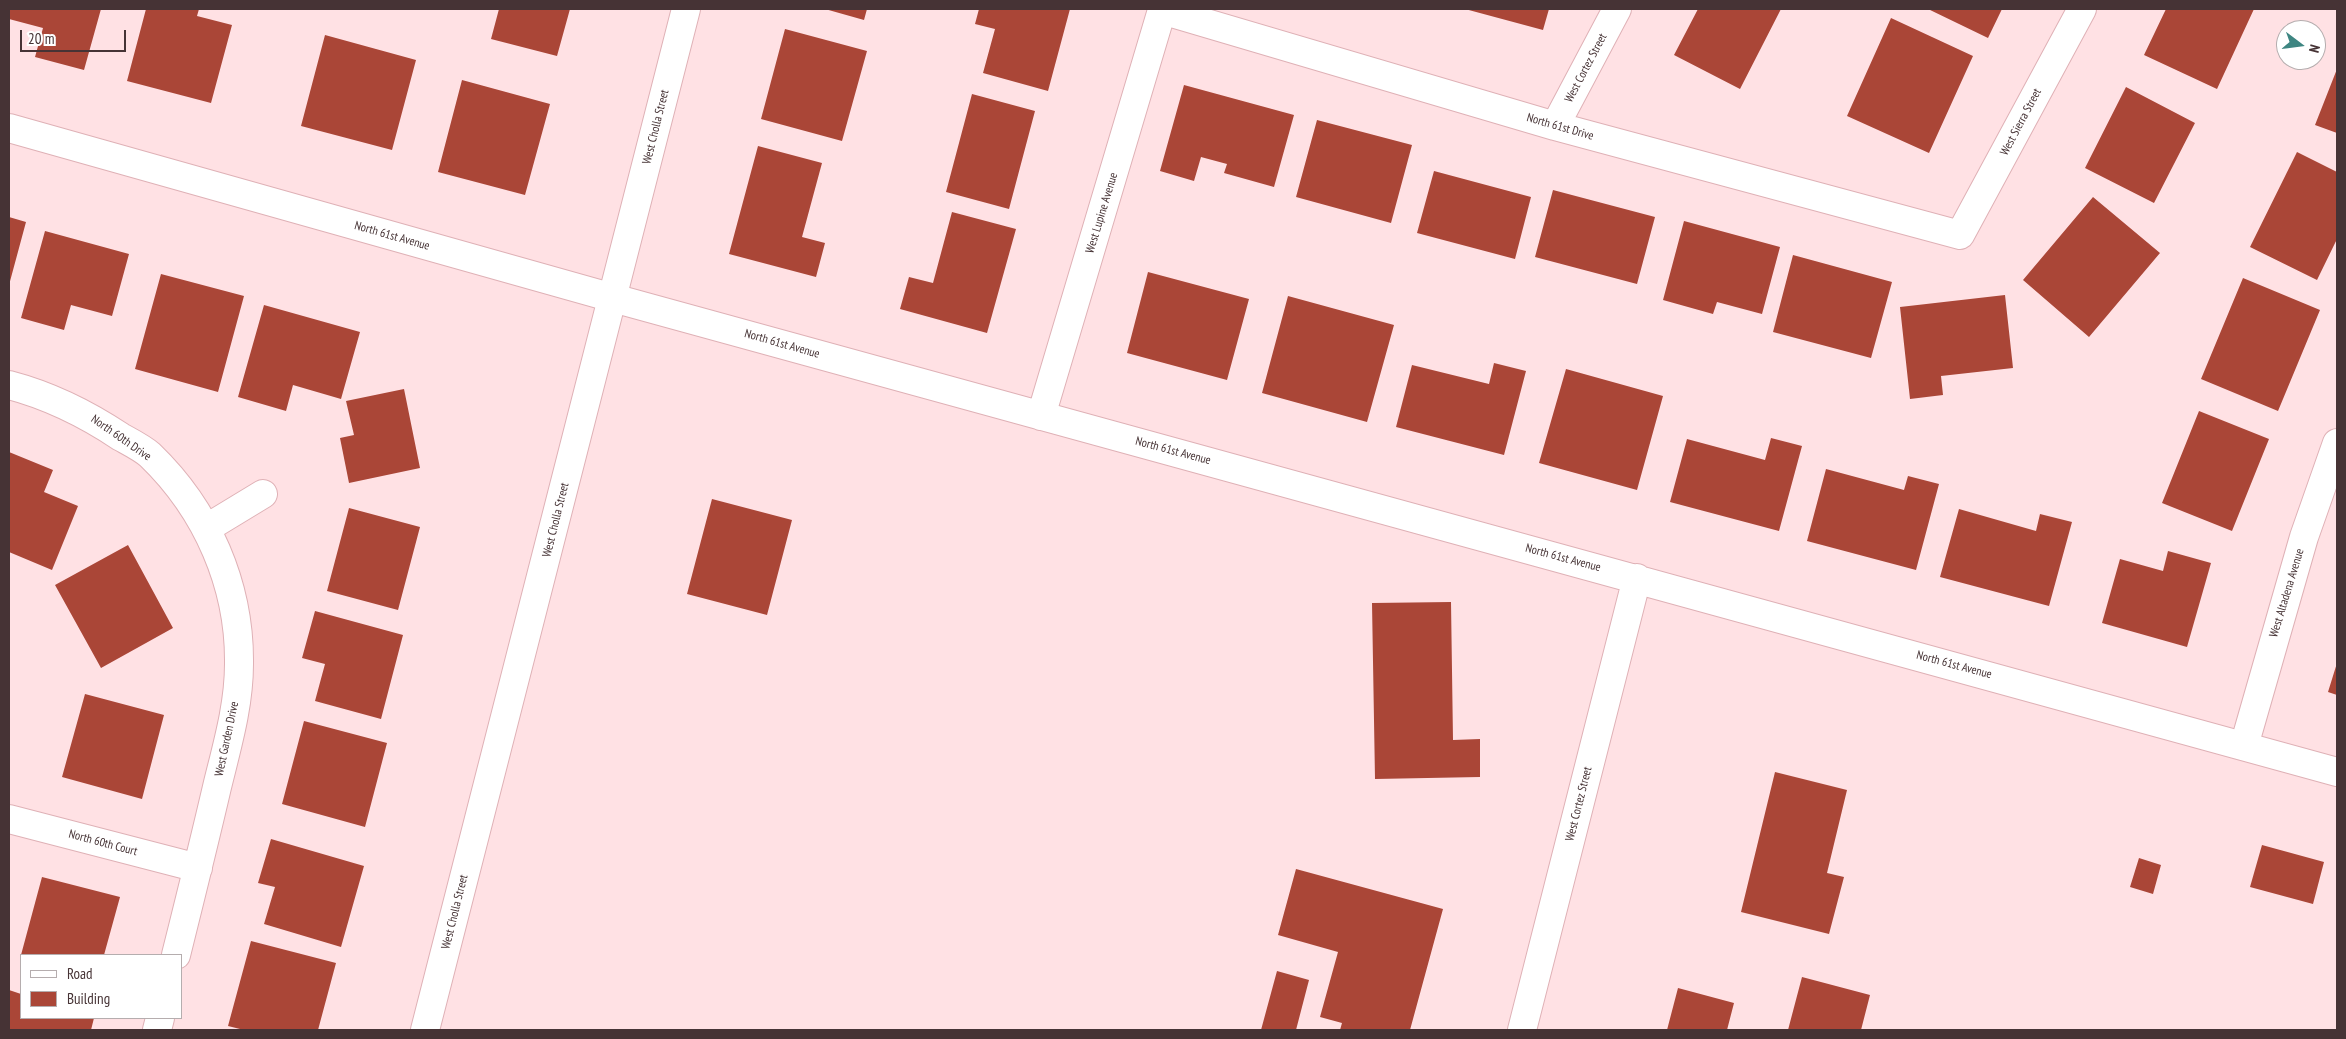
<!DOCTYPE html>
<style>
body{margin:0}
#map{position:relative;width:2346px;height:1039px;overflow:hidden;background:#ffe1e4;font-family:"PT Sans Narrow",sans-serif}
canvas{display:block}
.frame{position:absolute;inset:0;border:10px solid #463335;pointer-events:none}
.legend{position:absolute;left:20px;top:954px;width:162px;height:65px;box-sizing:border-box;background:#fff;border:1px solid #b5adae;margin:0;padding:6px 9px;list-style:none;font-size:15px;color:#463335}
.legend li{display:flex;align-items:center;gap:10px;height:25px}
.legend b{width:25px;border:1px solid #b5adae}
.north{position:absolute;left:2276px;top:20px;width:50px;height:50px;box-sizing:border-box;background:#fff;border:1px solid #b5adae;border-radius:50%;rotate:105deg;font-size:14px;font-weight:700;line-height:20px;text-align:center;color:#463335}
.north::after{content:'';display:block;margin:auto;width:18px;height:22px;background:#3e8682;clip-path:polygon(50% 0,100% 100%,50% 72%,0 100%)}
.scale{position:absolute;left:20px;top:30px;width:106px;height:22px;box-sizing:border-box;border:2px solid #463335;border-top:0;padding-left:6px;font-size:15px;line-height:18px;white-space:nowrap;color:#463335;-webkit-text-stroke:4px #fff;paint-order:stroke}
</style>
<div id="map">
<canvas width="2346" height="1039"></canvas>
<div class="frame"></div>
<ul class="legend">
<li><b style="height:6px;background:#fff"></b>Road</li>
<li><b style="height:14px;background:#aa4637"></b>Building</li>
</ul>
<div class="north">N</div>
<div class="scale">20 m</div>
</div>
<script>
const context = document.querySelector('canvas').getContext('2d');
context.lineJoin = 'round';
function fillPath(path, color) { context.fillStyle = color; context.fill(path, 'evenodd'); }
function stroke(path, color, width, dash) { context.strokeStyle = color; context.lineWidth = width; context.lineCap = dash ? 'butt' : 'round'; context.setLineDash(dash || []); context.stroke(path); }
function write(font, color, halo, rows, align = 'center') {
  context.font = font + ' "PT Sans Narrow",sans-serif'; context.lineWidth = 5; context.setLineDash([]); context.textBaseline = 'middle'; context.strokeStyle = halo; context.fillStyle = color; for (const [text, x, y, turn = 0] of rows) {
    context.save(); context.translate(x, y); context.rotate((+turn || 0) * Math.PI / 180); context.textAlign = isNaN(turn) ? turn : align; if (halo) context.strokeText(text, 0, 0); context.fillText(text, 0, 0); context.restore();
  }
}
fillPath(new Path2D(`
 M9 9H101L84 70 35 57 43 28 9 19Z
 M146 9H199L197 16 232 25 211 103 127 81Z
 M499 9H570L557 56 491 39Z
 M825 9H867L864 20Z
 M979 9H1070L1048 91 983 73 995 29 975 24Z
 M1465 9H1549L1543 30Z
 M1698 9H1781L1740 89 1674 55Z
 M1928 9H2002L1988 38Z
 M2166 9H2254L2217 89 2144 55Z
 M1891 18 1973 56 1929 153 1847 116Z
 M785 29 867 51 842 141 761 119Z
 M325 35 416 60 392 150 301 126Z
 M2337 69V133L2315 125Z
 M462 80 550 104 525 195 438 172Z
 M1184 85 1294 115 1274 187 1224 173 1227 164 1201 157 1194 181 1160 171Z
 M2126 87 2195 123 2154 203 2085 168Z
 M972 94 1035 111 1009 209 946 192Z
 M1317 120 1412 145 1391 223 1296 197Z
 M758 146 822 163 802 237 825 243 816 277 729 254Z
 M2297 152 2337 172V239L2317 280 2250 247Z
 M1434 171 1531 197 1515 259 1417 233Z
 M1553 190 1655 217 1637 284 1535 257Z
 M2093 197 2160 253 2089 337 2023 280Z
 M952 212 1016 229 987 333 900 309 909 277 933 283Z
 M9 217 26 222 9 285Z
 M1684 221 1780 247 1762 314 1717 302 1713 314 1663 300Z
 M45 231 129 254 112 316 71 305 64 330 21 318Z
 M1793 255 1892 282 1871 358 1773 332Z
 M1148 272 1249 299 1227 380 1127 353Z
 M161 274 244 296 218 392 135 369Z
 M2243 278 2320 310 2278 411 2201 379Z
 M2005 295 2013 368 1941 376 1943 395 1910 399 1900 307Z
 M1288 296 1394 325 1367 422 1262 393Z
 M264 305 360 332 341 399 293 385 286 411 238 397Z
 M1494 363 1526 371 1504 455 1396 427 1412 365 1489 384Z
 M1566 369 1663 396 1637 490 1539 463Z
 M404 389 420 468 349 483 340 438 354 435 346 401Z
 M2199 411 2269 439 2232 531 2162 503Z
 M1771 438 1802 446 1779 531 1670 502 1687 439 1765 460Z
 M9 452 53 470 44 492 78 506 52 570 9 552Z
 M1826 469 1904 490 1908 476 1939 484 1916 570 1807 541Z
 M712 499 792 520 767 615 687 594Z
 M349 508 420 527 398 610 327 591Z
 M1959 509 2036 531 2040 514 2072 522 2049 606 1940 577Z
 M128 545 173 628 101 668 55 585Z
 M2168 551 2211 563 2187 647 2102 623 2120 559 2163 571Z
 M1451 602 1453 740 1480 739V777L1375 779 1372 603Z
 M315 611 403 635 381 719 315 701 325 664 302 658Z
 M2337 663V695L2328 692Z
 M85 694 164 715 142 799 62 777Z
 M304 721 387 743 365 827 282 804Z
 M1775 772 1847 790 1827 873 1844 877 1829 934 1741 912Z
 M271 839 364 866 341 947 264 924 275 887 258 883Z
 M2262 845 2324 862 2313 904 2250 887Z
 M2139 858 2161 865 2153 894 2130 887Z
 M1296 869 1443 909 1410 1030H1340L1342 1023 1320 1017 1338 952 1278 935Z
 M42 877 120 897 104 955H21Z
 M251 941 336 963 318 1030H244L228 1026Z
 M1277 971 1309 980 1296 1030H1261Z
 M1802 977 1870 995 1861 1030H1788Z
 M1678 988 1734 1003 1727 1030H1667Z
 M9 990 21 994V1018H94L91 1030H9Z`), '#aa4637');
const street = new Path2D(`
 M1555 126 1617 9
 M9 128 613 298 2337 772
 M9 385C51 396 85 413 121 437 130 442 142 448 150 455 207 510 240 585 239 664 239 706 227 746 217 787 204 843 190 899 176 955
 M1041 416 1162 10 1555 126 1960 235 2082 9
 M207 528 263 494
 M2244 746 2304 537 2337 443
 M9 819 198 868
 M157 1030 160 1018
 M1522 1030 1637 578`);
const secondary = new Path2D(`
 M425 1030 686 9`);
stroke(street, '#dfb1b6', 30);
stroke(secondary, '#dfb1b6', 30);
stroke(street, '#fff', 28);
stroke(secondary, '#fff', 28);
write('12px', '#463335', '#fff', [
 ["West Cortez Street",1586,68,-62],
 ["West Sierra Street",2021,122,-62],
 ["West Cholla Street",656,127,-76],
 ["North 61st Drive",1560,127,16],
 ["West Lupine Avenue",1102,213,-73],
 ["North 61st Avenue",392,236,16],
 ["North 61st Avenue",782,344,16],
 ["North 60th Drive",121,438,35],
 ["North 61st Avenue",1173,451,15],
 ["West Cholla Street",556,520,-76],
 ["North 61st Avenue",1563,558,15],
 ["West Altadena Avenue",2287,593,-73],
 ["North 61st Avenue",1954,665,15],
 ["West Garden Drive",227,739,-78],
 ["West Cortez Street",1579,804,-76],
 ["North 60th Court",103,843,15],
 ["West Cholla Street",455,912,-76]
]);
</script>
